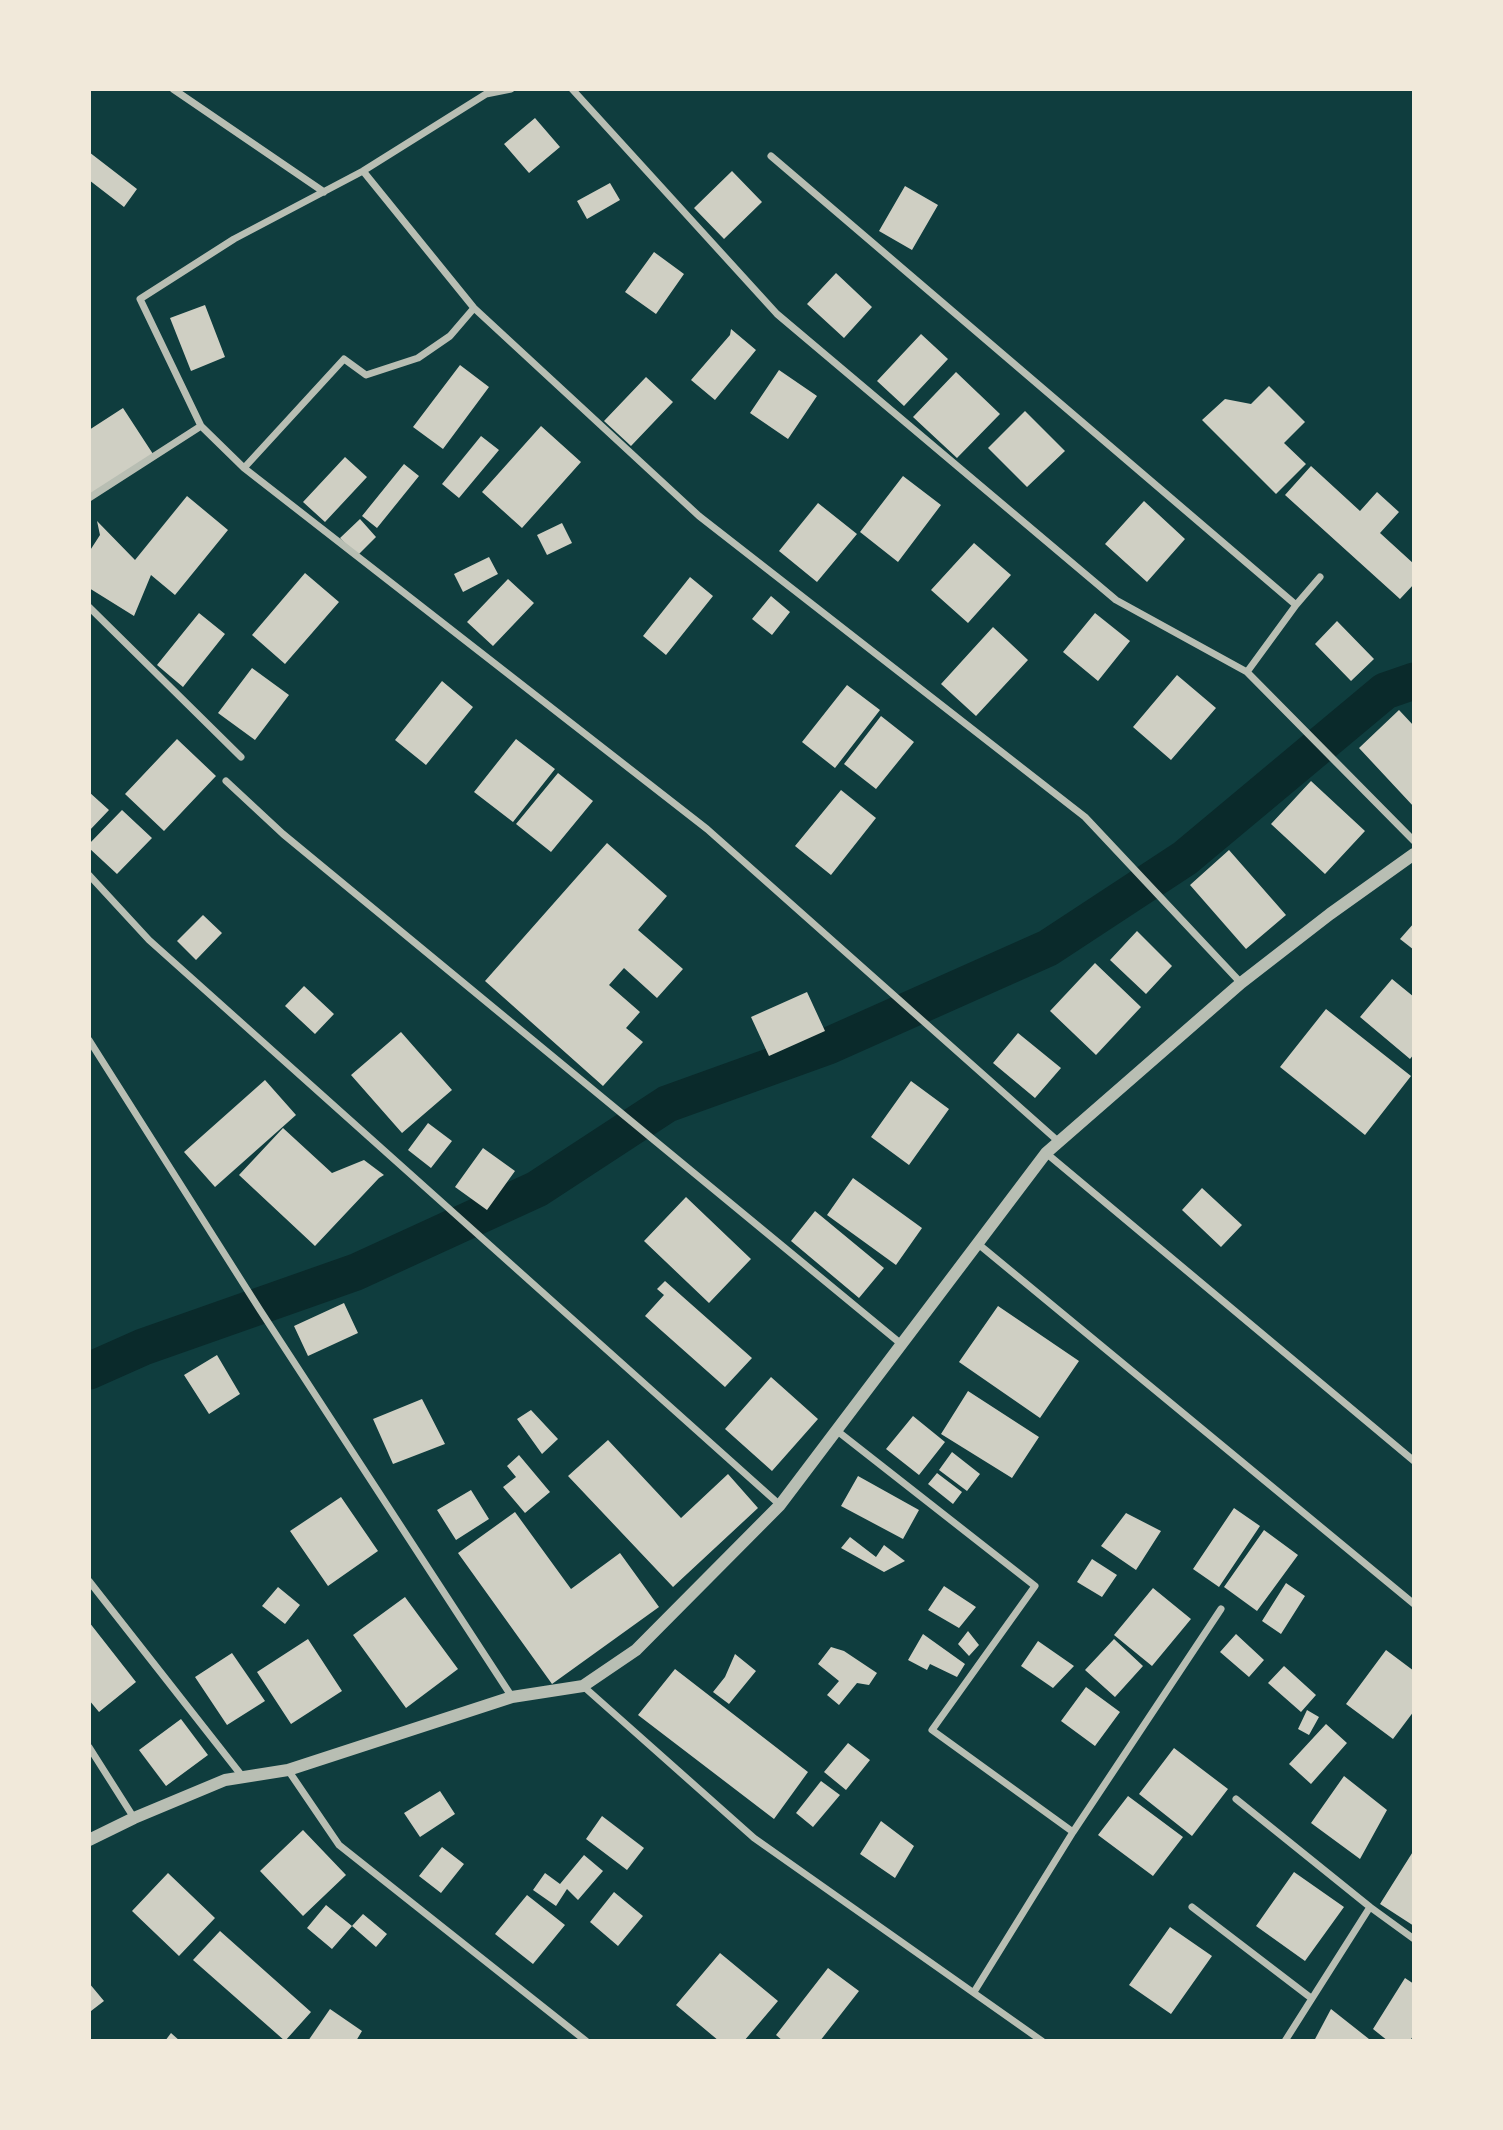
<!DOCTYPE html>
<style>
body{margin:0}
#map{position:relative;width:1503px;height:2130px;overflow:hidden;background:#0f3d3e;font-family:"PT Sans Narrow",sans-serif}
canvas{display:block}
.frame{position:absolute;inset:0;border:91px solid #f1e9da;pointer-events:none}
</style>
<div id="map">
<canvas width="1503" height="2130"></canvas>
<div class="frame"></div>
</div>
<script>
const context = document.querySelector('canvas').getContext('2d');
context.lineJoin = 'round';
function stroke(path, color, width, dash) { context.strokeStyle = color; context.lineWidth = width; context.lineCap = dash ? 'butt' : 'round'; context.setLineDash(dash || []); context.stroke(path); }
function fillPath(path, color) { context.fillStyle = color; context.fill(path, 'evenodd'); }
stroke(new Path2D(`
 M89 1371 143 1347 356 1272 537 1189 667 1104 828 1046 1048 948 1185 858 1385 691 1414 681`), '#0a2a2b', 37);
fillPath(new Path2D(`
 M535 118 560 147 529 173 504 144Z
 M89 152 137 189 124 207 89 180Z
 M732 171 762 202 724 239 694 208Z
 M610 183 620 200 587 219 577 201Z
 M905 186 938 205 912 250 879 231Z
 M654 252 684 274 656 314 625 292Z
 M836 273 872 307 844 338 807 304Z
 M205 305 225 357 191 371 170 318Z
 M731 329 756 350 715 400 691 380 730 335Z
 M921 334 948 359 904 406 877 381Z
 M460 365 489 387 443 449 413 427Z
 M779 370 817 396 788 439 750 413Z
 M956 372 1000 414 957 458 913 417Z
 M646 377 673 402 631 446 604 421Z
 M1269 386 1305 422 1284 443 1306 464 1276 494 1202 420 1225 399 1251 404Z
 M123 408 153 454 89 496V430Z
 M1025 411 1065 451 1027 487 988 448Z
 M541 426 581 462 522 528 482 492Z
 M481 436 499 450 459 498 442 484Z
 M345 457 367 477 325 522 303 502Z
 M404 464 419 476 377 528 362 516Z
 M1311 466 1360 511 1377 492 1399 512 1380 533 1414 564V584L1400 599 1285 495Z
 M903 476 941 505 898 562 860 532Z
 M187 496 228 530 175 595 151 575 134 616 89 588V552L100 535 97 521 135 560Z
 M1144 501 1185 539 1147 582 1105 544Z
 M818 503 857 534 817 582 779 551Z
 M360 519 376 537 357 556 340 538Z
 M562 523 572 543 547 555 537 535Z
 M974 543 1011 575 968 623 931 590Z
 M489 557 498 574 463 592 454 574Z
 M305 573 339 602 285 664 252 635Z
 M690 577 713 596 666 655 643 636Z
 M508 579 534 603 493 646 467 622Z
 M771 596 790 612 772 635 752 619Z
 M199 613 225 634 183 687 157 665Z
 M1095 613 1130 641 1098 681 1063 652Z
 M1337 621 1374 659 1351 681 1315 644Z
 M993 627 1028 660 976 716 941 684Z
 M252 668 289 695 255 740 218 713Z
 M1177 675 1216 708 1171 760 1133 727Z
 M442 681 473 707 426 765 395 740Z
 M847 685 880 710 835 768 802 742Z
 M1399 710 1414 726V807L1359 748Z
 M881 716 914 742 876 789 844 764Z
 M177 739 216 776 164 831 125 794Z
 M516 739 555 769 513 822 474 792Z
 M558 773 593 801 551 852 516 824Z
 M1311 781 1365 831 1325 874 1271 824Z
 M841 790 876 818 831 875 795 846Z
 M89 792 109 810 89 831Z
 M122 810 152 838 117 874 89 848V844Z
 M607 843 667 896 638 930 683 969 657 998 624 968 609 985 640 1012 626 1028 643 1042 603 1086 485 981Z
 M1229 850 1286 915 1246 949 1190 885Z
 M203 915 222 933 196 960 177 941Z
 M1414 923V950L1400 939Z
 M1137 931 1172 966 1146 994 1110 960Z
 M1095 963 1141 1007 1096 1055 1050 1011Z
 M1392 979 1414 997V1054L1410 1059 1360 1017Z
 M304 986 334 1014 315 1034 285 1006Z
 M807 992 825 1031 769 1056 751 1017Z
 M1326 1009 1411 1076 1365 1135 1280 1067Z
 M401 1032 452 1090 402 1133 351 1075Z
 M1018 1033 1061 1068 1035 1098 993 1063Z
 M265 1080 296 1115 215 1187 184 1152Z
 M911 1081 949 1109 909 1165 871 1137Z
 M428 1123 452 1141 431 1168 408 1150Z
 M283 1128 332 1173 364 1160 384 1175 379 1178 315 1246 239 1175Z
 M483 1148 515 1171 487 1210 455 1187Z
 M853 1178 922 1228 896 1265 827 1215Z
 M1202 1188 1242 1225 1221 1247 1182 1210Z
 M686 1197 751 1259 709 1303 644 1241Z
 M815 1211 884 1268 859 1298 791 1241Z
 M665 1281 752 1358 725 1387 645 1316 664 1295 657 1289Z
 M344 1303 358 1333 308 1356 294 1326Z
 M998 1306 1079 1361 1040 1418 959 1362Z
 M217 1355 240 1394 209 1414 184 1375Z
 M771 1377 818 1419 772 1471 725 1429Z
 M968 1391 1039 1437 1012 1478 941 1434Z
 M422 1399 445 1444 393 1464 373 1419Z
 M531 1410 558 1439 542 1454 517 1419Z
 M913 1416 945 1442 919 1475 886 1449Z
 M608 1440 681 1518 728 1474 758 1508 673 1587 568 1476Z
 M952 1452 980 1474 967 1491 939 1470Z
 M519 1455 550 1492 525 1513 503 1487 516 1477 507 1466Z
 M937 1473 962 1492 953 1504 928 1484Z
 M858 1476 919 1510 903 1539 841 1506Z
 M471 1490 489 1519 456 1540 437 1510Z
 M341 1497 378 1551 328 1586 290 1531Z
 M1234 1508 1260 1526 1219 1587 1193 1569Z
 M515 1512 571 1589 620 1553 659 1607 552 1684 458 1553Z
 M1126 1513 1161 1531 1136 1570 1101 1546Z
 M1264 1530 1298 1555 1257 1611 1224 1587Z
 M850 1537 876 1557 884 1545 905 1561 884 1572 841 1548Z
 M1092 1559 1117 1575 1102 1597 1077 1582Z
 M1286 1583 1305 1596 1281 1634 1262 1621Z
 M944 1586 976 1607 959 1628 928 1610Z
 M278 1587 300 1605 285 1624 262 1606Z
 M1153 1588 1191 1619 1152 1666 1114 1635Z
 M405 1597 458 1669 406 1708 353 1635Z
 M89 1622 136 1682 99 1712 89 1700Z
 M968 1631 979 1645 969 1656 958 1644Z
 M923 1634 965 1664 957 1677 930 1664 927 1670 908 1660Z
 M1236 1634 1264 1660 1249 1677 1220 1652Z
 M308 1639 342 1691 291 1724 257 1672Z
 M1114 1639 1143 1666 1115 1697 1085 1670Z
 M1038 1641 1074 1666 1053 1688 1021 1666Z
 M831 1647 844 1651 877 1673 869 1685 857 1683 839 1705 827 1695 839 1681 818 1664Z
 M1386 1650 1414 1671V1711L1393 1739 1346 1704Z
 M232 1653 265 1701 227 1725 195 1677Z
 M735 1654 756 1671 729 1704 713 1692 725 1677Z
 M1284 1666 1316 1695 1301 1712 1268 1683Z
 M675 1669 808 1772 774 1819 638 1715Z
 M1086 1687 1120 1712 1095 1746 1061 1721Z
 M1307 1710 1319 1717 1309 1735 1298 1729Z
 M181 1719 208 1755 166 1786 139 1750Z
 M1326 1724 1347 1743 1311 1784 1289 1764Z
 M848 1743 870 1760 846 1790 824 1772Z
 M1174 1748 1228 1789 1192 1836 1139 1794Z
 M1344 1776 1387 1810 1360 1859 1311 1823Z
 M821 1781 840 1795 813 1827 796 1813Z
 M440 1791 455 1814 420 1837 404 1813Z
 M1128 1796 1183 1837 1153 1876 1098 1835Z
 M602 1816 644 1848 627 1870 586 1839Z
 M881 1821 914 1846 895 1878 860 1854Z
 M303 1830 346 1875 303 1916 260 1871Z
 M442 1847 464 1864 441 1893 419 1876Z
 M1414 1850V1926L1380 1904Z
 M584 1855 603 1871 578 1900 567 1889 556 1906 533 1890 545 1873 560 1884Z
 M1294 1872 1344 1907 1305 1961 1256 1926Z
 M168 1873 215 1918 179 1956 132 1911Z
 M614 1892 643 1916 618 1946 590 1922Z
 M527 1895 565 1925 533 1964 495 1934Z
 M326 1905 352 1926 332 1949 307 1928Z
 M363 1914 387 1934 376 1947 352 1926Z
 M1170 1927 1212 1956 1171 2014 1129 1985Z
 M220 1931 311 2012 285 2041 193 1960Z
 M720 1953 778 2001 744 2041H719L676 2005Z
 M828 1968 859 1991 820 2041H783L776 2035Z
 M1405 1978 1414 1984V2034L1410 2041H1388L1373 2029Z
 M89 1983 104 2001 91 2011 89 2009Z
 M330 2009 362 2031 356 2041H308Z
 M1331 2009 1369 2039 1368 2041H1314Z
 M171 2033 180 2041H165Z`), '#cfcfc3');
stroke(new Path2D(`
 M173 89 324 192
 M511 89 486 94 363 171 234 239 140 299 201 426 244 468 707 829 1059 1142
 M572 89 777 314 1116 600 1247 672 1414 841
 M771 156 1296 605
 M363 171 474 308 699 516 1085 817 1241 983
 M244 468 344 359 366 375 418 358 450 336 474 308
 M89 498 201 426
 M89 607 241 757
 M1247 672 1296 605 1320 577
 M226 781 283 834 900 1343
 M89 875 149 940 780 1505
 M89 1040 260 1310 512 1697
 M1046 1153 1414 1461
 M977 1243 1414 1604
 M836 1430 1035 1586 932 1730 1073 1832
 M89 1581 242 1776
 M583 1686 754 1838 1042 2041
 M89 1747 134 1818
 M288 1770 339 1845 586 2041
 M1236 1799 1370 1907
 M1192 1907 1311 1998
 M974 1992 1073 1832 1221 1609
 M1285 2041 1370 1907 1414 1939`), '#b8beb3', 7);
stroke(new Path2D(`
 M89 1840 134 1818 225 1780 288 1770 512 1697 583 1686 636 1650 780 1505 1046 1153 1241 983 1330 914 1414 854`), '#b8beb3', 12);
</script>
